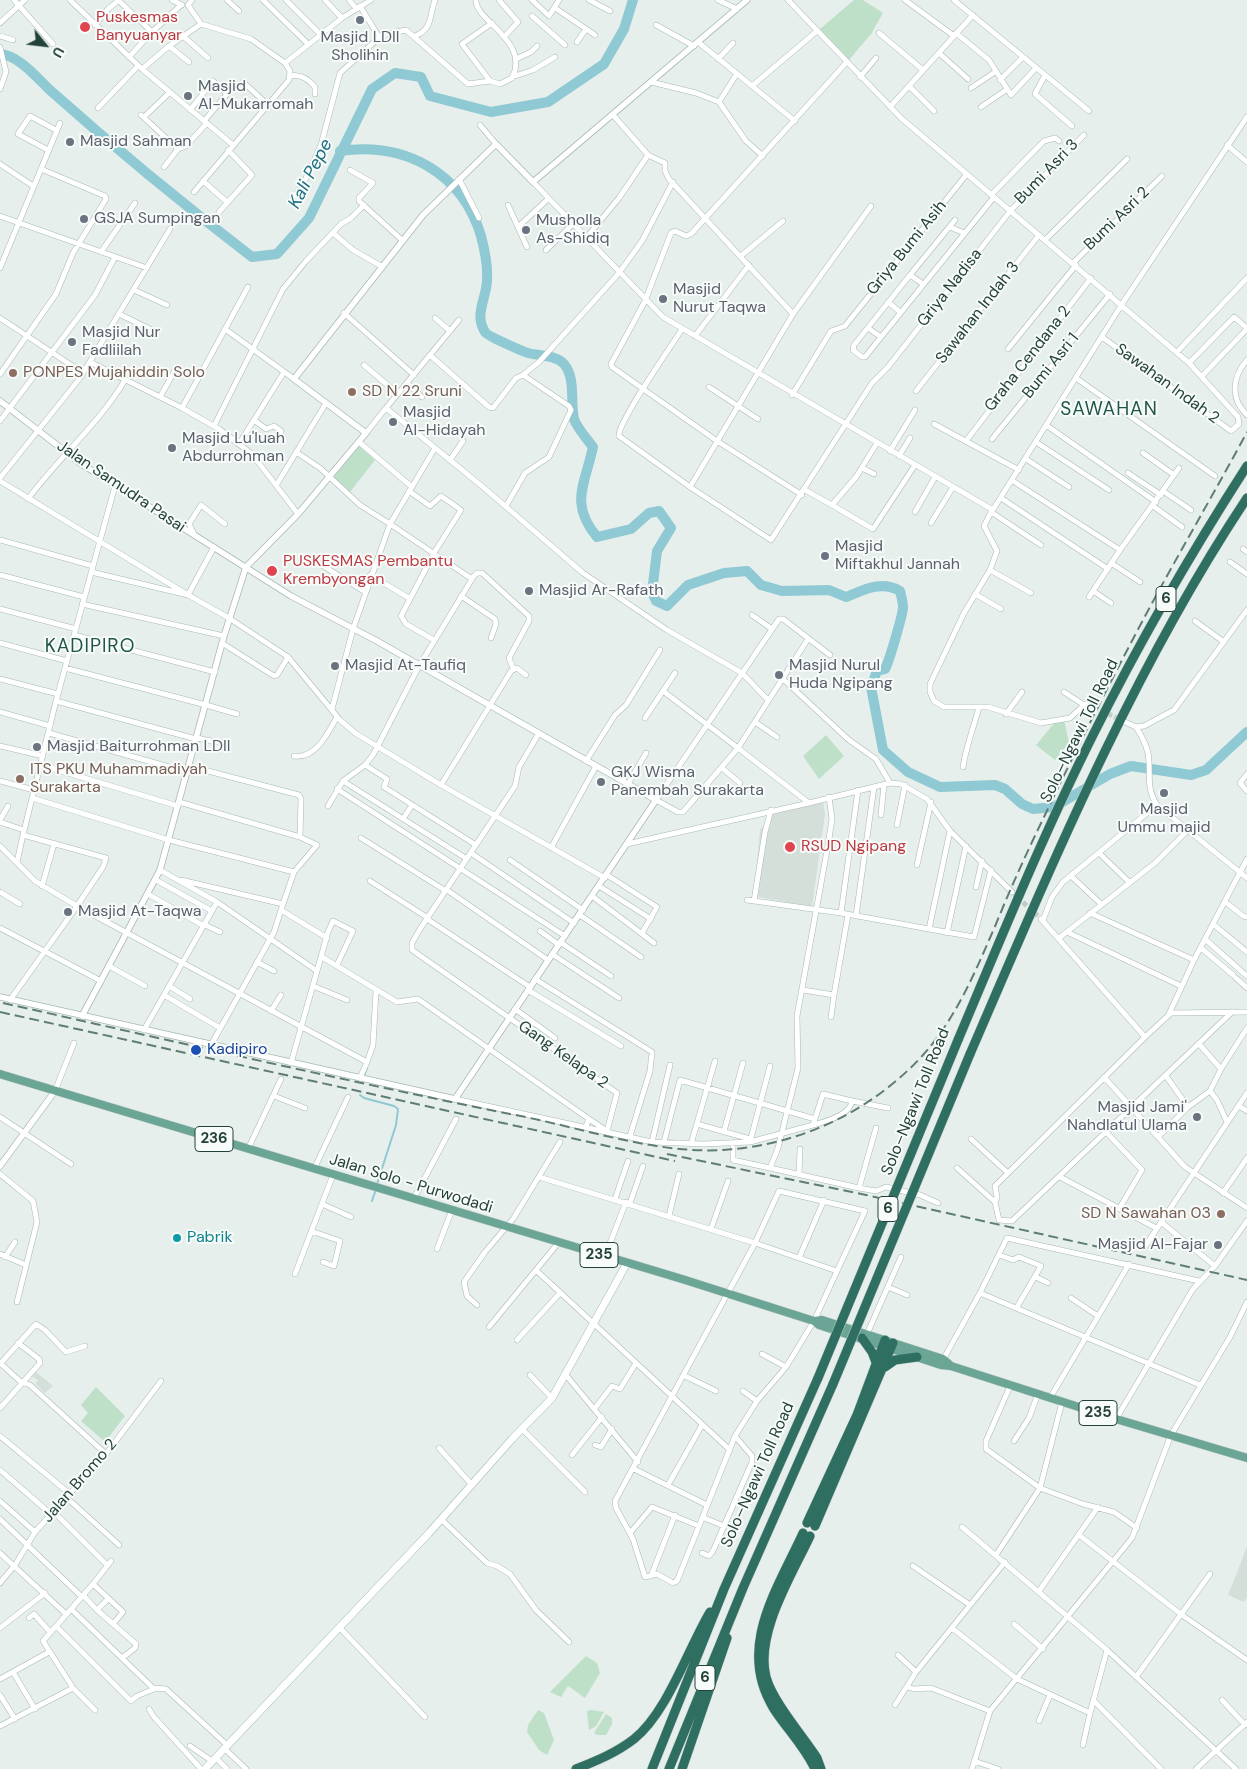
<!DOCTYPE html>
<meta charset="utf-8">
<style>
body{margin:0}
#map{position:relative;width:1247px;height:1769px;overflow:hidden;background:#e6efeb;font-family:"DM Sans",sans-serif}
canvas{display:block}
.north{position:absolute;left:20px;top:20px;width:50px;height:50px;-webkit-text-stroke:4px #f7fbf9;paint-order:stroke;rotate:119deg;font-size:14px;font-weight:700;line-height:20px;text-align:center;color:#24423a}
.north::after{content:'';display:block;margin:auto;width:18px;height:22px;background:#24423a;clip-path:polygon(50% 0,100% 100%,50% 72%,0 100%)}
</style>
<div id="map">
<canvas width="1247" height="1769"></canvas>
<div class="north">U</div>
</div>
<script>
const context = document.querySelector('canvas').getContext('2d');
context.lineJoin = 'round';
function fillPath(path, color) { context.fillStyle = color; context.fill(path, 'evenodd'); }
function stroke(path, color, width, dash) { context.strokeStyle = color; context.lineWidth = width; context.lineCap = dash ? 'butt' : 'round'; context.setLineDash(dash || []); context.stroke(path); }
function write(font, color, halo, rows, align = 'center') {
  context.font = font + ' "DM Sans",sans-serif'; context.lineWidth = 4; context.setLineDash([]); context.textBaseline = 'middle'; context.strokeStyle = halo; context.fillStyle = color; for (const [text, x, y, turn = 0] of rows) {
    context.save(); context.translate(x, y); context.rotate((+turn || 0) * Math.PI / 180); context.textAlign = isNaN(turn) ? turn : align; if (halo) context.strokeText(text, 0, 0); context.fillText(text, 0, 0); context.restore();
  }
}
fillPath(new Path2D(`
 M823 802 825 814 812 907 754 896 760 830 767 821 766 814Z
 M35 1371 53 1386 45 1393 35 1384 38 1380 31 1376Z
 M1247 1547V1597L1244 1602 1228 1595Z`), '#d4dfda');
fillPath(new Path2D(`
 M854 0H863L883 13 871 34 849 60 820 29Z
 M359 446 375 460 350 492 333 478Z
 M1064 720 1069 743 1055 760 1036 745 1056 721Z
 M826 735 844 756 819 779 803 756Z
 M96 1387 125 1416 105 1442 81 1421 88 1413 81 1405Z
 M586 1656 597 1663 600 1673 585 1698 568 1686 561 1697 550 1692Z
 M538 1710 544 1713 554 1740 547 1755 539 1750 527 1732 528 1725Z
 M591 1710 604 1712 596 1726 589 1730 587 1711Z
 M606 1714 612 1718V1724L606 1735H597L594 1733Z`), '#bfe0c8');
stroke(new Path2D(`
 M364 1076 367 1068
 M360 1095 364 1098 394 1106 398 1109 396 1125 377 1184
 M372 1201 376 1189`), '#8ec9d4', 2);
stroke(new Path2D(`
 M0 54C19 55 38 79 51 91 116 149 183 204 252 257L277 254 309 218 372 89 395 73 421 77 430 96 491 112 548 102 604 64 624 29 633 0
 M340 151C405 142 462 172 481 236 485 251 488 266 487 281 486 299 474 315 485 332 487 336 522 351 528 353 539 356 556 355 564 364 576 378 570 401 574 419 577 428 587 439 593 447 585 485 569 503 597 537L631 529 649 513 659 511 671 528 657 551 652 592 656 601 667 606 688 585 724 573 747 571 761 585 782 591 829 590 846 597C864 590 881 580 900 591 901 595 903 602 903 607 903 614 889 662 885 669L877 671 871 687 883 750 908 772 940 787 995 785 1005 789 1022 804 1033 809 1054 807 1110 774 1131 766 1191 775 1206 770 1247 732`), '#8ec9d4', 10);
stroke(new Path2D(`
 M1094 707 1123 721
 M1012 892 1041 919`), '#bfccc8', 5, [5, 2.5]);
const minor = new Path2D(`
 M14 0 53 44
 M70 0 142 69 233 145
 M118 0 152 32 181 5
 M172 0 182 5
 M227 0 239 11
 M263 0 308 44
 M286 0 321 35
 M325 0 342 18
 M349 0 357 9
 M476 0C475 21 531 41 512 78L500 84 490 81 462 44 492 23
 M499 0 518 22 504 37
 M532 0 549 16 559 0
 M589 0 610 11
 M718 0 737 9
 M788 0 901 118 1189 363 1238 417 1239 424 1231 431 1102 337
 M905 0 954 36
 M954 0 1089 111
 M360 6 379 37
 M555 8 595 35
 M532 16 565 45
 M0 23 25 0
 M201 24 251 39 285 63
 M95 25 108 9 119 0
 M656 25 694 46
 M879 33 923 70
 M956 33 989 60 1011 95 1036 68
 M0 36 13 40
 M183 36 208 58
 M415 36C433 29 429 16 435 0
 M577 42 586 29
 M698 42 795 121
 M169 46 189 62
 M0 47 6 72 0 89
 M939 53 968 79
 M129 57 152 32
 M516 59 531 52 537 46
 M718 59 733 43
 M142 69 169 46 201 24 188 5 192 0
 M1045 75 1035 94 1072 126
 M291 76C301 74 308 79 315 87V94
 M512 77 533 70 555 57
 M860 77 876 58
 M1000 80 1023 57
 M243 82 268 105
 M651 82 696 93 719 102 746 141 763 156
 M752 86 817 31
 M909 86 934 111
 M971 88 995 72
 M719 102 736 75
 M890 107 973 15
 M981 107 1006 90
 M98 108 138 66
 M190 110 213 81 227 94 204 121
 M141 115 178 149 186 146 207 123
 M613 115 648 155 665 163V171L669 179 793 314 690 487
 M144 117 170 92
 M480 125 496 144
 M1227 145 1247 162
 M48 150 18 134 30 116 56 130
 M0 164 33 186
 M164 167 178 149
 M350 170 373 183 359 198V201L402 240
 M459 179 479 218
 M203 181 227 202
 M533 182 663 317 993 510
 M194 192 289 80 290 71 285 63 342 18 371 0
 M991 195 1044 141 1055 138 1059 141
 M290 201 302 187 321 145 340 73 382 35 406 30 468 84 490 81
 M508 205 518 227
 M219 212 252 175 228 150
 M0 216 147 268
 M950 227 964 233
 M333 233 353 250 381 266
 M586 238 619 198 648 155
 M1045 240 1127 159
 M527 247 518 227 548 199
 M546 250 573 224
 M101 252 135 203
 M742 255 783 221
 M1073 263 1162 176
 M0 268 60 123
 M910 275 854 345 853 350 862 357H865L994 197
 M923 284 910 275 955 220
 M134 290 167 305
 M888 302 900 312
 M344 313 414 375
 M119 314 154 331
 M793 314 871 206
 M0 318 83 373
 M435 318 450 331
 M868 328 881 337
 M225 329 294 379
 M682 329C672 345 617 423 619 436L690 487 771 540 872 383 888 367 1011 210 1084 135
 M695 336 749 265
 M1008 349 1076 265
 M1177 352 1247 278
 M431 356 489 407 493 408 516 378 523 375 539 362 619 273 642 241 673 182
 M1247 360C1232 377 1230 399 1247 415
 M90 362 182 408 248 287
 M1189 363 1234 317 1247 328
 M364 365 398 394
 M0 374 56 294 73 253 106 199 105 196 41 169
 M1203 375 1247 329
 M1076 378 1215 476
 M407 383 422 397
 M709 387 758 419
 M916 391 1039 235
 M792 395 831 331 845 326 966 175
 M160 397 174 372
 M182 408 219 429 252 454 298 514
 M386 408 459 320
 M254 420 266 429 274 426 281 431
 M0 421 95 295 115 257
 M934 424 1019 470
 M1046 425 1156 502
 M214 426 283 289 306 261 341 224 351 218 364 205
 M366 433 386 408 483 487 583 573 667 630 742 673 768 700
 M992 439 1110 294
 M966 441 1091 278
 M359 442 412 487
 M1036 442 1109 490
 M239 444 284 372
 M890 451 915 410
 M296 452 320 468 360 505 390 524 435 448
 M1143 453 1174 475
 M899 456 910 438
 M1026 459 1069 487
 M450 460 463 441
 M862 468 874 474
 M1128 473 1161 495
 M0 478 80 378 170 229
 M0 481 188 595 214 547
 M1013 481 1120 550 1179 468
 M277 484 326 403
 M115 486 56 701 23 835 106 858 103 867 77 906 367 1062 360 1078
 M805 490 832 505 856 477 877 443
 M409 491 430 506 441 496 461 510 434 553 401 616 406 624 434 640
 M1163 491 1191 510
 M802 495 717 441 612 367 611 364 645 301 671 233 675 231 686 236 691 234 846 63
 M1001 498 1108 569
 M28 499C59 457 99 424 125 380
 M832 505 873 529 915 465
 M506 506 525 473 549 457 571 410 569 406 523 375
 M1153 506 1182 527
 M915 512 935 477
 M991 512 1041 545
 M931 523 953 487
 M194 534 189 524 201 505 225 524
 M0 540 93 566
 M1243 549 1247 552
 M1230 562 1247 574
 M1111 563 1140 582
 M320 564 365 592
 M990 570 1031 593
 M91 572 188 595 229 618 288 657 340 720 355 733 441 785 605 878
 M0 575 84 597
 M370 575 409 598
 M472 578 477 573H482L529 616V621L509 658 513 668
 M1093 591 1111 603
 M975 594 1001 609
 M461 596 495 619 496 624 491 638
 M1089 597 1120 550
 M82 604 224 636
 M0 609 76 629
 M752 615 772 629
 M1195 621 1224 642
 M74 635 215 672
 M0 643 67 661
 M222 643 274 676 277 675 288 657
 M830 655 783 619H779L656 800 678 812H683L738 748 809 803 890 783 901 784 927 799 950 831 1012 892
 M65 668 206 705
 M782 678 849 740 876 759 890 783
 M0 679 58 694
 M663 691 738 748 808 639
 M1064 692 1084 705
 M56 701 196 739
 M206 705 237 714
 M1094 707 1085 704 1070 718 1041 723 988 707H944L934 701 930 692V684L964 613 990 570 997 551 984 526 989 516 1122 304 1247 117
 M0 712 50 726
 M1006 714 1022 692
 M645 718 675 673
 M755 722 777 737
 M1125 722 1136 727 1144 726 1174 710 1247 610
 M1136 727C1143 738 1149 749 1149 762 1150 778 1147 790 1157 805L1247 878
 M49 733 187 772
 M539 733 519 767 515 786 420 929 412 943V950L617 1093 607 1131
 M197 738 216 742
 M0 746 43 756
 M294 756C316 759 328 733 337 717
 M586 761 615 715 626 705 660 650
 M41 765 178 806
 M365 765 387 779 384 787 476 845
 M189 766 299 795 301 799 300 837
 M963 767C966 746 974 727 979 707
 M722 768 740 783
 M1247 774 1240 783 1247 791
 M0 781 34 790
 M343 781 467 859
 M628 784 646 753
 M441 785 511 671 517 668 526 675
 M337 789 565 936
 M32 798 169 840 294 872
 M179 802 300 837 317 845 294 872 283 904 181 880
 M328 806 343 781 365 765 373 755 419 666 472 579 390 524 353 629 332 709
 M881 815 884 784
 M403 819 412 805
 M0 820 8 806
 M0 822 24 830
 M897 825 905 785
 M361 838 446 891
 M627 844 809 803
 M0 846 35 881 77 906 10 1000
 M551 848 596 766
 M471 853 574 923
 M1099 853 1129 882
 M510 860 583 910
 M17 862 23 835
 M917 865 931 802
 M160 870 217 902
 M607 875 657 907 642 933
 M1071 876 1101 904
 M156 880 210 910
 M370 881 428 918
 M42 886 54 844
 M599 886 651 919
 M976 887 982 861
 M447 890 548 960
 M0 892 20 904
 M148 894 202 925
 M592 896 654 943
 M747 900 841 913 929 929 950 831
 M754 901 765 832 771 810
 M1228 904 1243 916 1247 917
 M281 910 327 938
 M841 913 858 790
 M1090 913 1194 960
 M580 915 641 957
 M856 916 874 787
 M427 919 530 987
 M1041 919 1145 1037 1171 1013 1247 1012
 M1043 920 1052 897 1063 882 1157 805
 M203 924 220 932
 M1213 924 1247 952
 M0 928 101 981
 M929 929 974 937 991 870
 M540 931 559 945
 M1067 932 1181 986
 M947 933 966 846
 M1059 938 1155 863 1188 830
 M1205 939 1247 976
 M560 942 611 976
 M1201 948 1233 975
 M552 954 619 998
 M322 957 397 1002 418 999 589 1119 586 1126
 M257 962 274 971
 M109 966 145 986
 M1236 978 1247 988
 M535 979 652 1052 650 1071 630 1136
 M169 986 190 999
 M313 986 347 1000
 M528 990 621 1046
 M803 990 834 995 831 1017
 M164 995 220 1028
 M834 995 848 915
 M515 1009 555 1038
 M271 1011 281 995
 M1169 1014 1194 960 1247 859
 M144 1030 217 902 317 971
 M1145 1037 995 1186 997 1197 995 1202 999 1220 1012 1221 1232 1012
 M211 1045 274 932 283 904
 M1200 1045 1221 1069 1210 1091 1217 1100 1227 1122
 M367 1062 373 1045 376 991
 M291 1063 328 932 333 921 353 931 337 965
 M1221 1069 1247 1028
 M1104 1077 1185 1167 1247 1208
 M55 1091 74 1043
 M274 1096 305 1108
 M455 1099 652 1142 704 1144 750 1142 813 1125 823 1094 852 1101
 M1239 1106 1247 1111
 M1188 1107 1210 1091
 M0 1117 71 1164
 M589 1119 604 1129
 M697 1124 750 1139
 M813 1125C825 1122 850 1115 852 1101L888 1108
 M724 1131 743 1063
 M1106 1132 1142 1170 1119 1209
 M1158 1137 1188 1107 1166 1076
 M971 1139 1008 1173
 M652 1142 670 1065
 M664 1142 680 1080 815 1119
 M750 1142 770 1066
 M733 1143V1160L770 1168 778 1148 798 1068 797 1016 828 845 832 819 829 797
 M691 1144 715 1061
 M248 1149 281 1079
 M770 1168 859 1188 876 1191 886 1187 920 1195 938 1203
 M957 1168 995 1202
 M314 1169 348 1097
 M0 1174 33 1201 37 1222 17 1302
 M799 1174 800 1149
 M539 1177 755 1243 615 1501 616 1508 633 1539 645 1577 657 1574 673 1583 677 1581 735 1436 757 1401 786 1367 814 1321 837 1271 755 1243 779 1191 865 1211 837 1271
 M1060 1177 1156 1228
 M859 1188 876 1128
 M1223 1193 1247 1158
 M414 1198 456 1119
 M615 1199 628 1161
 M630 1203 643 1166
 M322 1204 351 1217
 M669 1216 679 1174
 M1161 1222 1215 1266
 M711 1229 728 1181
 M311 1231 340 1241 334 1266 323 1262
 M1144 1248 1247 1093
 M437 1249 452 1210
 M0 1254 26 1265
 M999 1255 1013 1260 1019 1257 1041 1266 1017 1307
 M605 1256 626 1202
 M5 1257 15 1242
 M799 1258 824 1200
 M537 1271 730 1450
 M295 1274 333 1175
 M1036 1277 1048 1283
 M888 1287 907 1295
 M980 1293 1200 1385
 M1071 1298 1098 1316
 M477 1305 467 1296 464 1282 485 1252 513 1219 560 1142
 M489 1327 559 1242
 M867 1334 901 1257
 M517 1340 560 1293
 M762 1354 786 1367
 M943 1360 980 1293 1007 1238 1199 1281
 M0 1363 21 1382 30 1385 106 1454
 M0 1364 36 1324 45 1330 66 1352 85 1346
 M565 1374 638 1462
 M530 1375 552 1398
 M685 1376 716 1391
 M1011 1384 986 1441V1449L1040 1488 1083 1504 1114 1512 1137 1528
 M743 1391 757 1401
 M1050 1398 1129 1264
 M0 1408 40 1363 39 1359 18 1343
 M595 1408 612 1386 620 1389 636 1363
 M1116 1419 1193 1289 1215 1266 1247 1221
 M522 1429 585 1492
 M0 1436 70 1494
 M1014 1441 1029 1418 1038 1394
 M595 1445 601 1447 612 1429
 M439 1448 472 1485
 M572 1455 602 1417
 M634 1469 707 1505
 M0 1470 52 1515
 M668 1485 702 1425
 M67 1498 119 1545
 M0 1501 35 1532
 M54 1512 107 1565
 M702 1517 724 1526
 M0 1519 82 1597
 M441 1519 487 1563 497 1566 510 1574 536 1610 569 1642
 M962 1527 1107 1650 1236 1769
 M630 1533 652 1507 699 1526
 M1079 1535 1182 1615 1247 1660
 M0 1553 66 1614
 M702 1553 709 1556 713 1551 752 1462V1456L735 1436
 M996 1555 1040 1488 1062 1402
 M913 1566 970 1605
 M651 1576 675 1515
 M0 1583 15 1565 35 1532 106 1454 161 1381
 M93 1584 111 1561
 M1039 1591 1098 1507
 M83 1595 97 1610 136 1644 135 1648 122 1658
 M71 1609 153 1688 166 1689 227 1745
 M97 1610 108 1599
 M29 1618 34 1614 50 1632
 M1014 1624 1043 1649
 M56 1626 131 1701 137 1696 154 1689
 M339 1627 425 1717
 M0 1628 45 1593
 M952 1628 1017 1679 1090 1713 1107 1650
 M898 1655 916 1672
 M13 1672 35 1709
 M1136 1677 1210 1574
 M0 1679 49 1652
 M908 1687 914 1689 931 1688 990 1711
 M0 1695 15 1719
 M1093 1700 1161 1769
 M1222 1700 1245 1725
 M895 1705 916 1672 1005 1562
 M149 1709 154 1717 201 1769
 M95 1710 73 1688 43 1641 93 1584 123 1612 113 1624
 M1039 1721 1050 1695
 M0 1726 73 1688
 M1083 1745 1090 1713
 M190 1746 212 1761
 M225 1749 246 1769
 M216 1758 227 1769
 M974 1761 998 1769
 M972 1769 990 1711 1132 1538 1171 1435 1230 1337 1247 1302
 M1196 1769 1247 1722`);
const tertiary = new Path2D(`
 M0 401 80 463 291 596 377 641 656 800 455 1099 0 997
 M82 1016 160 870 224 636 246 567 298 514 366 433 294 379 423 215 496 144 533 182 747 0
 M0 1166 55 1091`);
const secondary = new Path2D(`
 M205 1769 429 1533 512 1439 552 1398 627 1263`);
const primary = new Path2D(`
 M0 1074 682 1279 814 1321 822 1320 943 1359 951 1366
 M814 1321 819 1325 941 1365 951 1366 1116 1419 1247 1458`);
const motorway = new Path2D(`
 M958 1040C1001 938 1043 835 1093 735 1139 643 1191 553 1247 466
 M970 1054C1052 864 1132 671 1247 498
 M862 1338 872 1352 877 1365
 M885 1367 895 1360 917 1357
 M807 1523 857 1415 885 1340
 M815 1526 893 1343
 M803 1533C777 1590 736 1648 774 1709 787 1729 805 1747 815 1769
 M810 1536C792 1575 755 1633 766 1677 773 1702 802 1735 817 1758L821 1769
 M576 1769C596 1761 616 1753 634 1739 667 1713 688 1649 710 1612
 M652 1769 724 1589 818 1378
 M669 1769 743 1588 833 1384
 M682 1769 727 1638`);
stroke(minor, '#a8b8b2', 6);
stroke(tertiary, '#a8b8b2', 7);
stroke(secondary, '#a4bbb3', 8);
stroke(primary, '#c2cac8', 9);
stroke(motorway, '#c2cac8', 10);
stroke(minor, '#fff', 5);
stroke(tertiary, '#fff', 5.5);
stroke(secondary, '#fff', 7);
stroke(primary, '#6aa596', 8);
stroke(motorway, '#2f6f62', 9);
stroke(new Path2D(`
 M3 1003C172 1041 341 1080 510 1114 581 1127 652 1154 724 1150 800 1145 872 1111 923 1055 957 1017 976 970 996 924 1011 887 1027 852 1044 817 1073 756 1103 696 1134 637 1170 568 1210 501 1247 432
 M0 1012 675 1161
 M667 1154 866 1195 1247 1280`), '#5f7d75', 2, [10, 5]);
const motorwayBridge = new Path2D(`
 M818 1378 958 1040
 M833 1384 970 1054`);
stroke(motorwayBridge, '#c2cac8', 10, []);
stroke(motorwayBridge, '#2f6f62', 9);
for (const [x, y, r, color] of [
 [360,20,5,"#6b7280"],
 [85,27,6,"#e0444e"],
 [188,96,5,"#6b7280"],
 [70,142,5,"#6b7280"],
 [84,219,5,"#6b7280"],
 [526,230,5,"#6b7280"],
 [663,299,5,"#6b7280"],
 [72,342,5,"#6b7280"],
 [13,373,5,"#8d6e63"],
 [352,392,5,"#8d6e63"],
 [393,422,5,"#6b7280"],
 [172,448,5,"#6b7280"],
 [825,556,5,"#6b7280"],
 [272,571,6,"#e0444e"],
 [529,591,5,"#6b7280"],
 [335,666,5,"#6b7280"],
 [779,675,5,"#6b7280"],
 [37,747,5,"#6b7280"],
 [20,779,5,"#8d6e63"],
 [601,782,5,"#6b7280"],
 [1164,793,5,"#6b7280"],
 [790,847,6,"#e0444e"],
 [68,912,5,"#6b7280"],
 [196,1050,6,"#1a4fb4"],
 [1197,1117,5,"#6b7280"],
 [1221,1214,5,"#8d6e63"],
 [177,1238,5,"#0f9aa8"],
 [1218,1245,5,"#6b7280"]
]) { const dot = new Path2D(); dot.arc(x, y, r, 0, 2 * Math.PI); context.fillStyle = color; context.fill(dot); stroke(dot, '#f7fbf9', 2); }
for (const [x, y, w] of [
 [1166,599,20],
 [214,1139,38],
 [888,1209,20],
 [599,1255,38],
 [1098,1413,38],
 [705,1678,20]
]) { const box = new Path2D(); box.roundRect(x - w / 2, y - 12.5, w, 25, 4); context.fillStyle = '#f7fbf9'; context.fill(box); stroke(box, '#24423a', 1); }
write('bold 15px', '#24423a', null, [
 ["6",1166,599],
 ["236",214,1139],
 ["6",888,1209],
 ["235",599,1255],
 ["235",1098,1413],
 ["6",705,1678]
]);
write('16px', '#be3a42', '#f7fbf9', [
 ["Puskesmas",96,18],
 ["Banyuanyar",96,36],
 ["PUSKESMAS Pembantu",283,562],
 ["Krembyongan",283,580],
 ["RSUD Ngipang",801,847]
], 'left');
write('16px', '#5b616d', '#f7fbf9', [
 ["Masjid LDII",360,38,"center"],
 ["Sholihin",360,56,"center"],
 ["Masjid",198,87],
 ["Al-Mukarromah",198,105],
 ["Masjid Sahman",80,142],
 ["GSJA Sumpingan",94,219],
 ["Musholla",536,221],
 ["As-Shidiq",536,239],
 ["Masjid",673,290],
 ["Nurut Taqwa",673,308],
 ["Masjid Nur",82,333],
 ["Fadliilah",82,351],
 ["Masjid",403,413],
 ["Al-Hidayah",403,431],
 ["Masjid Lu'luah",182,439],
 ["Abdurrohman",182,457],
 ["Masjid",835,547],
 ["Miftakhul Jannah",835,565],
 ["Masjid Ar-Rafath",539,591],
 ["Masjid At-Taufiq",345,666],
 ["Masjid Nurul",789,666],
 ["Huda Ngipang",789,684],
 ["Masjid Baiturrohman LDII",47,747],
 ["GKJ Wisma",611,773],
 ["Panembah Surakarta",611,791],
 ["Masjid",1164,810,"center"],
 ["Ummu majid",1164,828,"center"],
 ["Masjid At-Taqwa",78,912],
 ["Masjid Jami'",1187,1108,"right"],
 ["Nahdlatul Ulama",1187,1126,"right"],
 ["Masjid Al-Fajar",1208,1245,"right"]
], 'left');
write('16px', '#24423a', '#f7fbf9', [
 ["Bumi Asri 3",1047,172,-46],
 ["Bumi Asri 2",1117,219,-44],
 ["Griya Bumi Asih",907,248,-51],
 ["Griya Nadisa",950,288,-52],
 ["Sawahan Indah 3",978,313,-52],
 ["Graha Cendana 2",1028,359,-52],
 ["Bumi Asri 1",1051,366,-51],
 ["Sawahan Indah 2",1167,384,36],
 ["Jalan Samudra Pasai",121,487,34],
 ["Solo–Ngawi Toll Road",1080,731,-64],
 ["Gang Kelapa 2",563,1055,35],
 ["Solo–Ngawi Toll Road",916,1102,-68],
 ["Jalan Solo - Purwodadi",411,1184,17],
 ["Solo–Ngawi Toll Road",758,1475,-66],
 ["Jalan Bromo 2",80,1481,-49]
]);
write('16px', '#785e54', '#f7fbf9', [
 ["PONPES Mujahiddin Solo",23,373],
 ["SD N 22 Sruni",362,392],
 ["ITS PKU Muhammadiyah",30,770],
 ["Surakarta",30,788],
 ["SD N Sawahan 03",1211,1214,"right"]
], 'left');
write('16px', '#164399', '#f7fbf9', [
 ["Kadipiro",207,1050]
], 'left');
write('16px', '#0d838f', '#f7fbf9', [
 ["Pabrik",187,1238]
], 'left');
write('italic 18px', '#1c6f80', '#f7fbf9', [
 ["Kali Pepe",311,174,-63]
]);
context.letterSpacing = '1px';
write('19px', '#1f5548', '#f7fbf9', [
 ["SAWAHAN",1109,410],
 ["KADIPIRO",90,647]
]);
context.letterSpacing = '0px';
</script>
